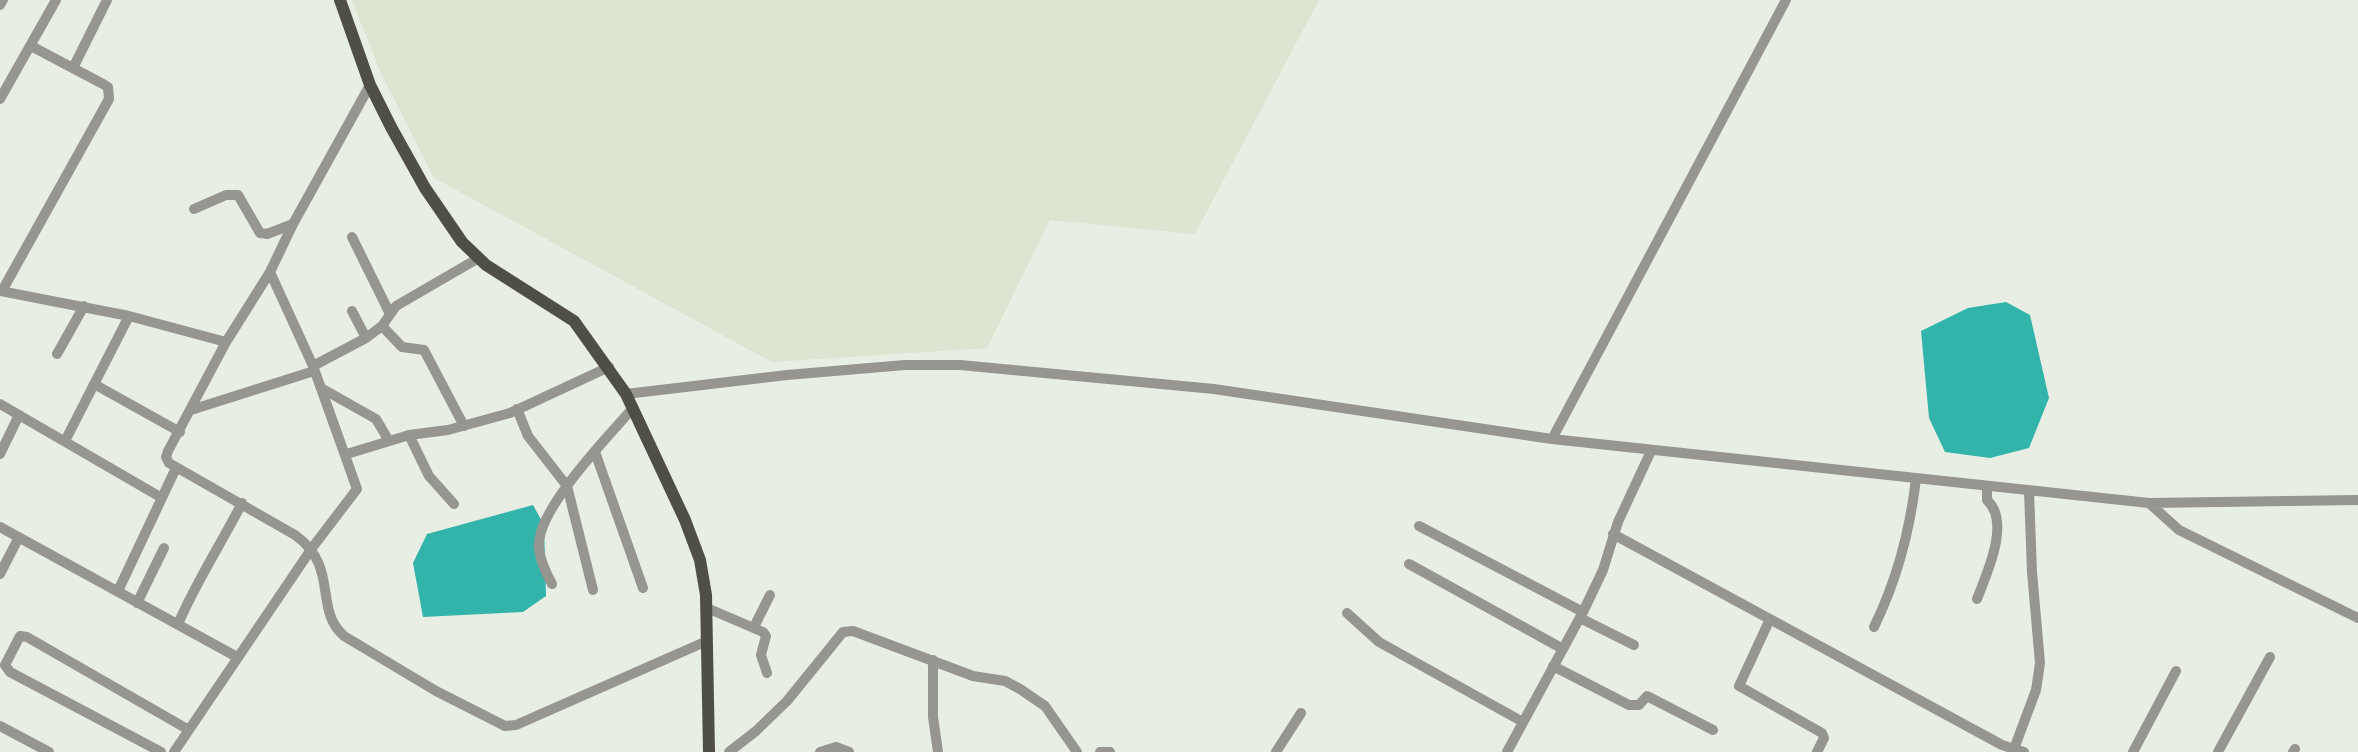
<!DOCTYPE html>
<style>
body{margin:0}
canvas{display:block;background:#e8eee3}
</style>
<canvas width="2358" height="752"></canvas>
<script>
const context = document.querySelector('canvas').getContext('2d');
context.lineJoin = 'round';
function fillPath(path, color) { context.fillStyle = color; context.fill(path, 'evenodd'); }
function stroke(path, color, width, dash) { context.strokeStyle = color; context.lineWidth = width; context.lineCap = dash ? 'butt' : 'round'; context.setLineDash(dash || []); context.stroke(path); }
fillPath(new Path2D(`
 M352 0H1319L1195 234 1050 220 987 348 772 362 434 178 380 71Z`), '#dbe5d2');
fillPath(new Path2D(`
 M2006 302 2030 315 2049 398 2029 448 1990 458 1945 452 1929 418 1921 331 1968 308Z
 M533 505 544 525 546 596 523 612 423 617 413 563 427 534Z`), '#33b4ab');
stroke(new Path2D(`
 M0 5 3 0
 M73 68 107 0
 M370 85 293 224 270 272 226 342 168 451 166 457 169 463 295 535C340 567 313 609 344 636L436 691 505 726 516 725 707 641
 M0 99 56 0
 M194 209 226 195H238L260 233 267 234 293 224
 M352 237 389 312
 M0 291 129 316 226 342
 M2 291 109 99 108 87 103 84 31 46
 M352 311 366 338
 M382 326 402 347 424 350 464 426
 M57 354 84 306
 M313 366 366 338 382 326 396 306 477 259
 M94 384 180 432
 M321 388 376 419 389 441
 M626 394 787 375 905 365H960L1214 389 1552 439 2149 503 2358 500
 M0 404 162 498
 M517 409 528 436 567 486 593 590
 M191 410 314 371
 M409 435 448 430 510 413 609 367
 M1552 439 1786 0
 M65 441 129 316
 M595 452 643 588
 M0 454 19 415
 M347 454 409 435 429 476 454 504
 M2149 503 2179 530 2358 618
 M1419 526 1583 612
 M0 527 237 657
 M1613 534 2002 745 2024 752
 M1409 564 1563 649
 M0 574 19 537
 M552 584C546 573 540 560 539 548 535 511 608 437 632 409
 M118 591 176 468
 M1977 599C1987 573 2011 522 1987 500V486
 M137 603 164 548
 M707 608 763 632 766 636 761 655 767 673
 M1347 613 1379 642 1523 722
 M1580 618 1634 645
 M1770 619 1739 686 1822 733 1824 738 1817 752
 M178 624C196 582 221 544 242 503
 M754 627 770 595
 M1874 627C1897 580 1910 530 1916 479
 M933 660V717L938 752
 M1553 666 1629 705H1639L1647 696 1713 730
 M0 726 49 752
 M2014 749 2036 690 2040 663 2032 572 2029 491
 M161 752 10 672 5 665 20 636 27 637 189 730
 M174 752 312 548 357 489 313 366 270 272
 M729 752 756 731 787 701 843 632 853 631 973 676 1005 681 1020 689 1045 706 1077 752
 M820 752 836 747 849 752
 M1100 752H1110
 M1276 752 1301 713
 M1507 752 1583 612 1603 570 1618 522 1651 451
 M2133 752 2176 671
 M2218 752 2270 657
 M2293 752 2295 749`), '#969590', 10);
stroke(new Path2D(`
 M340 0 370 85 391 127 425 188 462 242 486 265 574 321 626 394 685 520 700 560 706 595 709 752`), '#504f46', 12);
</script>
